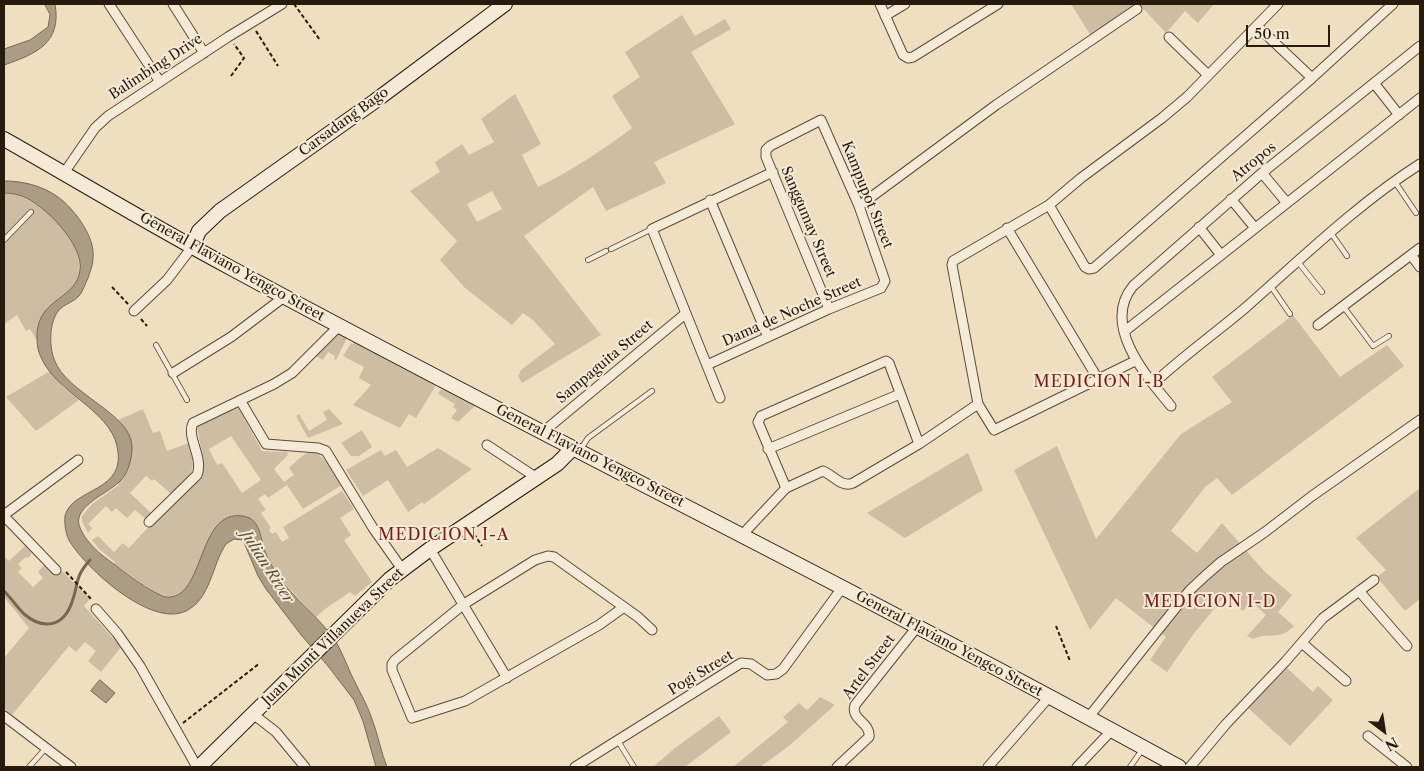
<!DOCTYPE html>
<style>
body{margin:0}
#map{position:relative;width:1424px;height:771px;overflow:hidden;background:#f0dec1;font-family:"Libre Caslon Text",serif}
canvas{display:block}
.frame{position:absolute;inset:0;border:5px solid #271b0e;pointer-events:none}
.north{position:absolute;left:1359px;top:706px;width:50px;height:50px;-webkit-text-stroke:4px #f5ead7;paint-order:stroke;rotate:149deg;font-size:14px;font-weight:700;line-height:20px;text-align:center;color:#271b0e}
.north::after{content:'';display:block;margin:auto;width:18px;height:22px;background:#271b0e;clip-path:polygon(50% 0,100% 100%,50% 72%,0 100%)}
.scale{position:absolute;left:1246px;top:25px;width:84px;height:22px;box-sizing:border-box;border:2px solid #271b0e;border-top:0;padding-left:6px;font-size:15px;line-height:18px;white-space:nowrap;color:#271b0e;-webkit-text-stroke:4px #f5ead7;paint-order:stroke}
</style>
<div id="map">
<canvas width="1424" height="771"></canvas>
<div class="frame"></div>
<div class="north">N</div>
<div class="scale">50 m</div>
</div>
<script>
const context = document.querySelector('canvas').getContext('2d');
context.lineJoin = 'round';
function fillPath(path, color) { context.fillStyle = color; context.fill(path, 'evenodd'); }
function stroke(path, color, width, dash) { context.strokeStyle = color; context.lineWidth = width; context.lineCap = dash ? 'butt' : 'round'; context.setLineDash(dash || []); context.stroke(path); }
function write(font, color, halo, rows, align = 'center') {
  context.font = font + ' "Libre Caslon Text",serif'; context.lineWidth = 4; context.setLineDash([]); context.textBaseline = 'middle'; context.strokeStyle = halo; context.fillStyle = color; for (const [text, x, y, turn = 0] of rows) {
    context.save(); context.translate(x, y); context.rotate((+turn || 0) * Math.PI / 180); context.textAlign = isNaN(turn) ? turn : align; if (halo) context.strokeText(text, 0, 0); context.fillText(text, 0, 0); context.restore();
  }
}
fillPath(new Path2D(`
 M1071 4H1137L1091 36Z
 M1139 4H1214L1198 23 1185 11 1166 33Z
 M682 15 695 36 725 19 731 29 691 52 735 124 654 162 666 183 606 211 593 187 524 236 601 335 522 383 518 376 521 370 555 344 533 320 523 313 512 325 464 287 440 260 457 241 410 191 440 172 435 162 462 144 469 155 494 142 481 119 515 94 541 144 522 155 538 187C571 171 603 150 632 128L612 96 640 77 625 52ZM492 191 502 209 477 222 467 204Z
 M4 193C26 194 42 205 56 221 73 240 90 266 71 289 65 296 56 299 50 305 42 315 38 329 37 341L30 329 26 331 17 315 4 324Z
 M1293 315 1340 377 1387 345 1404 366 1232 495 1217 478 1205 487 1171 531 1197 553 1222 523 1265 572 1292 595 1278 612 1294 626C1278 642 1271 631 1253 639L1247 636 1266 615 1252 602 1243 611 1224 597 1195 632 1167 672 1150 660 1166 637 1116 598 1090 630 1014 470 1057 446 1096 539 1181 434 1232 402 1212 377Z
 M338 333 347 338 336 360 334 359 335 356 328 352 323 360 316 356Z
 M354 342 433 383 435 387 416 418 409 414 400 428 353 405 371 385 359 378 364 367 343 356 351 343 353 344Z
 M50 371 63 387 79 400 36 431 6 397Z
 M444 389 476 405 458 422 451 418 457 410 453 407 455 404 438 394 440 390Z
 M235 407 239 409 262 451 287 452 288 455 274 469 284 482 294 475 289 468C294 464 301 455 308 453 322 448 335 475 342 485L303 509 287 485 268 498 265 494 258 499 266 510 261 513 271 528 269 530 272 534 276 532 282 542 289 538 283 527 342 491 354 509 340 518 351 535 344 540 372 582 355 596 350 592 325 609 316 617 277 575 264 549 261 534 244 516C229 517 220 522 211 534 201 556 191 607 158 594L114 564 115 562 99 549 92 540 98 536 114 552 123 543 129 548 165 509 193 485 202 475 203 460 197 426ZM231 436 261 480 242 493 222 463 217 465 209 449Z
 M143 409 153 433 160 431 167 451 189 443C196 475 194 472 171 494L154 479 152 481 146 476 130 493 151 513 146 519 135 510 127 518 116 508 112 512 106 506 88 524 92 528 88 533 82 521V516L92 504 119 485 118 483C136 468 133 435 118 420Z
 M329 409 343 424 308 438 296 416 299 414 309 431 327 420 323 412Z
 M362 430 372 447 359 456H351L341 443Z
 M438 448 472 469 424 504 422 502 408 512 388 480 363 496 346 470 381 450 385 456 396 450 407 467Z
 M968 453 983 490 905 538 867 513Z
 M1420 488V599L1405 611 1377 577 1386 570 1356 538Z
 M25 546 32 553 28 558 26 557 18 564 22 568 18 572 33 587 43 578 38 572 44 565 56 576 62 571 90 599 84 606 121 647 101 672 88 661 96 651 85 642 76 652 69 646 12 715 4 708V658L29 628 4 597V556L9 561Z
 M1287 668 1313 692 1318 686 1333 700 1290 746 1248 708Z
 M820 697 835 705 789 746 760 767H733L788 722 783 717 799 703 807 710Z
 M719 716 731 732 685 767H653L675 748Z`), '#cebda3');
const water = new Path2D(`
 M45 4H55C62 43 36 54 4 65V49L30 40 48 27 50 15Z
 M4 181C29 181 54 189 71 209 82 221 95 241 93 258 93 265 90 272 88 278 85 284 83 291 79 296 74 302 64 304 59 310 49 322 49 345 54 359 66 394 132 413 132 447 132 457 129 472 121 480 111 492 74 505 79 525 83 538 96 551 107 559 119 568 154 595 166 597 206 600 196 509 243 516 261 519 260 538 265 551 268 559 272 567 277 574 293 599 319 616 336 642 342 652 346 663 351 674 358 689 367 704 372 719 378 735 381 752 387 767H376L363 721 354 700 328 666 302 636 266 589 258 576 243 540 234 539 226 544C212 564 211 599 186 611 151 628 87 569 70 542 66 536 64 523 65 516 72 487 128 493 117 446 109 409 54 392 40 355 37 348 37 341 37 333 40 297 76 300 80 270 84 245 44 204 22 196 16 194 10 193 4 193Z
 M100 680 115 693 106 703 91 691Z`);
fillPath(water, '#ac9c84');
stroke(water, '#776855', 1);
stroke(new Path2D(`
 M4 591C11 598 17 607 24 614 44 631 64 626 72 602 79 583 74 578 90 560`), '#776855', 3);
const lane = new Path2D(`
 M1395 182 1416 213
 M1331 233 1347 256
 M4 240 31 212
 M611 249 652 229
 M588 260 606 251
 M1298 262 1322 292
 M1270 285 1290 314
 M1343 306 1373 346 1389 336
 M156 345 187 400
 M580 450 588 438 652 391
 M618 741 634 767
 M29 767 46 748
 M1130 767 1142 750`);
const street = new Path2D(`
 M109 4 160 82
 M173 4 204 53
 M880 4 903 55 908 58 913 57 998 4
 M885 16 905 4
 M1257 26 1312 78
 M1169 37 1208 75
 M1374 83 1399 115
 M64 173 95 128 108 116 228 37 282 4
 M1262 173 1287 203
 M1231 199 1255 228
 M710 200 768 337
 M1049 205 1085 267 1089 269 1094 268 1312 78 1393 4
 M859 206 996 105 1137 9
 M1199 227 1221 255
 M1007 228 1098 379
 M1411 255 1420 267
 M134 311 167 280 192 247
 M1318 325 1420 248
 M1125 331 1420 98
 M1135 361 994 430 978 404 952 265 953 261 1049 205 1081 178 1162 118 1187 97 1278 4
 M707 365 829 309 881 288 885 281 859 206 821 120 770 146 766 150V157L829 309
 M173 373 231 337 284 297
 M1153 384C1182 357 1214 334 1244 309 1301 259 1356 205 1420 164
 M720 398 652 229 773 172
 M240 400 266 444 318 448 326 451 373 528 402 569
 M1171 406C1146 376 1101 325 1133 286L1262 173 1420 46
 M543 432 685 314
 M487 445 537 478
 M768 449 900 394
 M786 488 758 422 761 416 886 361 889 363 919 444
 M4 515 78 460
 M4 516 56 570
 M149 522 197 475C204 458 186 437 193 423L274 384 292 373 340 325
 M742 535 786 488 823 471C833 475 842 488 853 483L919 444 978 404
 M430 549 507 678
 M1359 591 1407 646
 M624 607 599 625 465 701 412 718 392 670V664L395 660 464 604 535 560 548 556 554 557 638 617 652 630
 M96 609 117 633 140 666 197 767
 M1302 643 1346 681
 M253 714 276 732 305 767
 M4 716 71 767
 M1088 718 1150 640 1190 590 1205 576 1221 562 1265 532 1312 496 1420 420
 M1368 736 1407 767
 M575 767 741 663 751 664 767 675 776 674 783 669 842 588
 M837 767 869 737C871 722 850 720 855 705L917 627
 M988 767 1049 697
 M1077 767 1112 730
 M1190 767 1226 724 1285 662 1323 618 1374 580`);
const secondary = new Path2D(`
 M4 139C80 182 154 227 231 268 545 438 867 595 1179 767
 M192 247 199 231 220 211 375 101 505 4
 M199 767 390 579 430 549 557 464 573 448`);
stroke(lane, '#594c3b', 6);
stroke(street, '#594c3b', 11);
stroke(secondary, '#271b0e', 16);
stroke(new Path2D(`
 M294 4 320 40
 M256 31 278 66
 M231 76 244 58 234 44
 M112 287 128 304
 M141 319 147 326
 M474 534 482 546
 M66 572 92 600
 M1056 626 1070 661
 M183 723 260 663`), '#271b0e', 2, [4, 2.5]);
stroke(lane, '#f5ead7', 4.5);
stroke(street, '#f5ead7', 9);
stroke(secondary, '#f5ead7', 14);
write('14px', '#271b0e', '#f5ead7', [
 ["Balimbing Drive",156,67,-33],
 ["Carsadang Bago",344,122,-36],
 ["Atropos",1254,162,-39],
 ["Kampupot Street",867,195,68],
 ["Sanggumay Street",808,222,67],
 ["General Flaviano Yengco Street",232,267,29],
 ["Dama de Noche Street",792,312,-24],
 ["Sampaguita Street",605,362,-40],
 ["General Flaviano Yengco Street",590,456,27],
 ["Juan Munti Villanueva Street",333,637,-44],
 ["General Flaviano Yengco Street",949,644,28],
 ["Artel Street",869,667,-53],
 ["Pogi Street",701,673,-31]
]);
write('italic 15px', '#5c4f3d', '#f5ead7', [
 ["Julian River",267,567,57]
]);
context.letterSpacing = '1px';
write('16px', '#7a1f14', '#f5ead7', [
 ["MEDICION I-B",1099,382],
 ["MEDICION I-A",444,535],
 ["MEDICION I-D",1210,602]
]);
context.letterSpacing = '0px';
</script>
